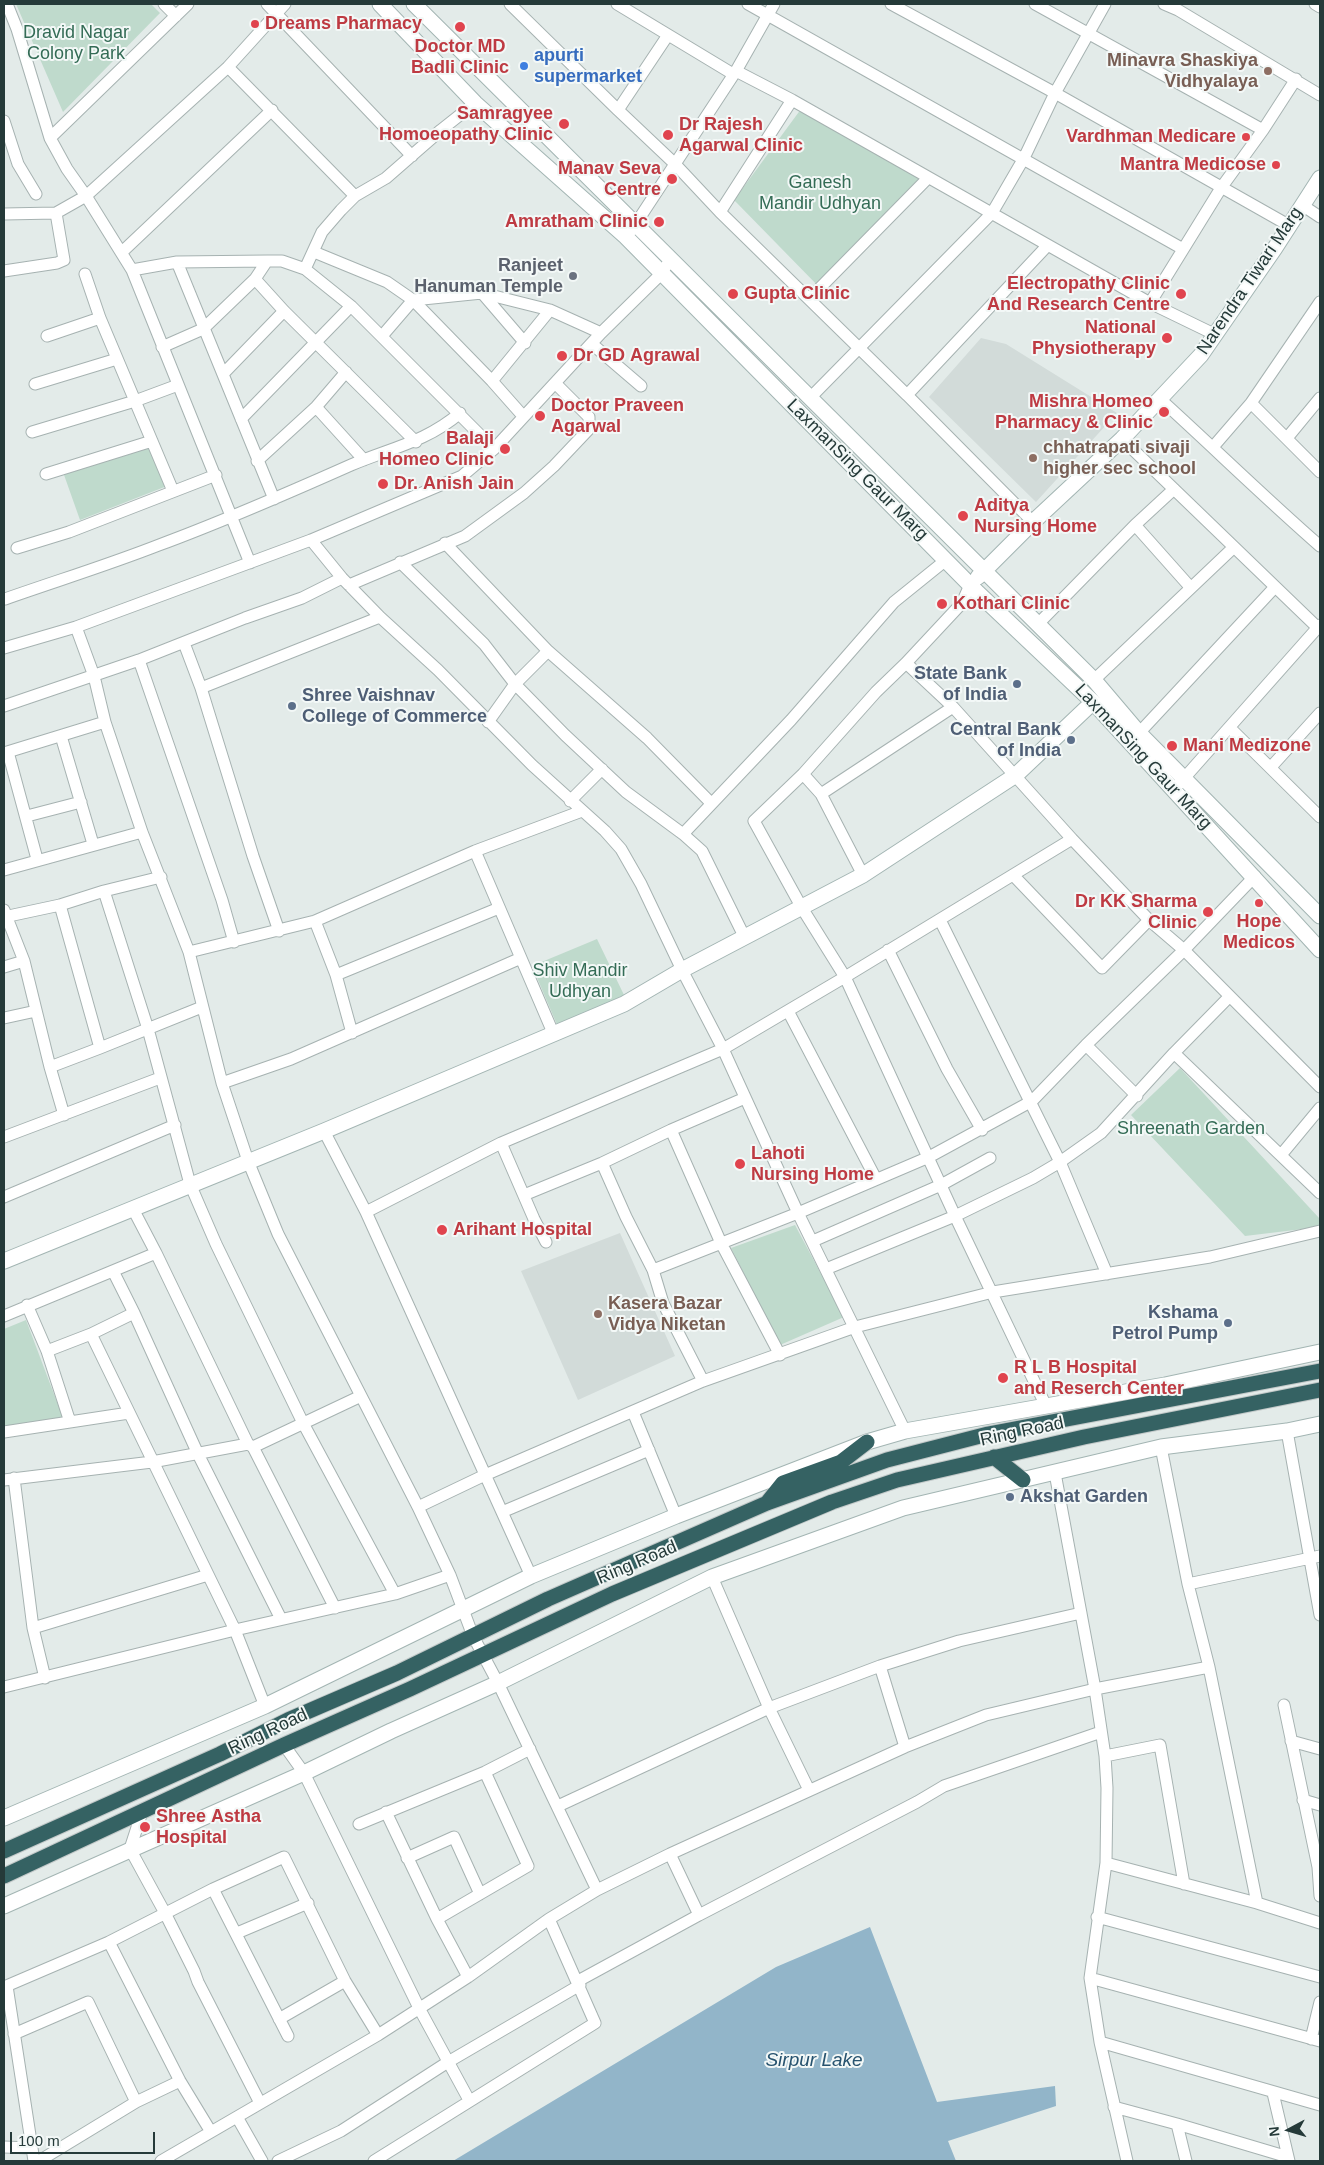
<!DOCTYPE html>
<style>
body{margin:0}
#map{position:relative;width:1324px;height:2165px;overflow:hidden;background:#e3ebe9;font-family:Arial,sans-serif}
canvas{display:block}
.frame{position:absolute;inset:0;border:5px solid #253a39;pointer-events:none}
.north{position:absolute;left:1264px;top:2105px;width:50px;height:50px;-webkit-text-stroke:4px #f3f8f7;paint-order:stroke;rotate:264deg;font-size:14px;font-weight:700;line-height:20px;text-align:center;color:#253a39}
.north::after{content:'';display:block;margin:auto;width:18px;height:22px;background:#253a39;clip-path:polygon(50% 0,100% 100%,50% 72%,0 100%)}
.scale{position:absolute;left:10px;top:2132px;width:145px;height:22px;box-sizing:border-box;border:2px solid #253a39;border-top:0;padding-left:6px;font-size:15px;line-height:18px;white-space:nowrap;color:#253a39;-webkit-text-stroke:4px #f3f8f7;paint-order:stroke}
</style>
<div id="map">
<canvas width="1324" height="2165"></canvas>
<div class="frame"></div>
<div class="north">N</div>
<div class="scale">100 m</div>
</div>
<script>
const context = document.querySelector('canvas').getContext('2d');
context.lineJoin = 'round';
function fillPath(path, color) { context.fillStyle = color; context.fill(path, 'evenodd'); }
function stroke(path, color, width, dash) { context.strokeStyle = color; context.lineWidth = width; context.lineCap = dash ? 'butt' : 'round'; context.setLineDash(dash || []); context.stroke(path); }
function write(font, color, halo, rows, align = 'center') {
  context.font = font + ' Arial,sans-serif'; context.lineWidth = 4; context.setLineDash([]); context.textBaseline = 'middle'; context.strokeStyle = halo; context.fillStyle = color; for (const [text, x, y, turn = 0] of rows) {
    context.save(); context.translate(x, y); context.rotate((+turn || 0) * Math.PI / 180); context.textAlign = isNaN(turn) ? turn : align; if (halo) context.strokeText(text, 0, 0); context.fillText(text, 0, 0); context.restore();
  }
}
fillPath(new Path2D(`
 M981 338 1006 344 1117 413 1036 502 929 397Z
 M620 1233 675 1356 578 1400 521 1271Z`), '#d2dbd9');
fillPath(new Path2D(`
 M16 4H151L160 13 63 112Z
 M804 105 920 180 822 290 734 200Z
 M153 444 167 486 80 520 63 472Z
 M597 939 624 995 558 1027 532 966Z
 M1180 1068 1320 1219V1227L1245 1236 1131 1115Z
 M795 1225 844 1317 780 1345 731 1248Z
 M26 1320 63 1418 4 1427V1329Z`), '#bfdacc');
fillPath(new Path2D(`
 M870 1927 937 2102 1055 2086 1056 2106 948 2141 956 2161H453L776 1967Z`), '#92b5c9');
const street = new Path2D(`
 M7 4 17 29 50 138 67 169 86 196 132 270 250 563
 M164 4 176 16
 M267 4 412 156
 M510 4 618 110 668 35
 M617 4 733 74
 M748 4 1183 249
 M891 4 1055 93 1290 226
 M1035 4 1263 130
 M1164 4 1178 10 1320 95
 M1315 4 1320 7
 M228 67 355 196
 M736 71 792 100 1150 303 1216 335
 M618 110 674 163 720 212 907 395 1047 246
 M4 121 18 164 36 194
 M50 138 188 4
 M1302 205 1320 217
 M720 212 792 100
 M4 214 56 213 86 196 228 67 285 4
 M631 231 736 71 774 4
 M122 252 272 110
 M314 252 387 282 413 300 482 293 550 310 601 333
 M177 262 274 499
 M305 269 322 232 341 210 355 196 386 178 441 130 475 103
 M132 270 177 262 267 261
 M4 271 57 263 64 260 56 213
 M85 274 100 318 173 491
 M255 279 284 311 416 442
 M482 293 525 343
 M809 299 928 178
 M1150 303 1221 188 1263 130 1296 79
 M47 336 100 318
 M382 336 413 300 492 381 523 416
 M592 344 641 386
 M162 347 203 329 255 279 267 261H282L305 269 351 306 494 449
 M223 374 284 311
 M492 381 550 310
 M35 384 117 359
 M907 395 1033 522
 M810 398 992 213 1024 158 1055 93 1105 4
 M1159 398C1213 447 1265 498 1320 546
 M1251 403 1320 472
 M316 407 364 460
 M241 419 351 306
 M32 432 135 401 178 385
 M1287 438 1320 398
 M1122 439 1318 628
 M1213 447 1251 403 1320 302
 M257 461 316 407 346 372
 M46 474 152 441
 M1135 525 1191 588
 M311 540 342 578 380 617 438 670 532 765 605 831 621 849 641 884 682 970 723 1049 798 1213 905 1431
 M445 543 548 651 647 738 711 803
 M17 548 69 532 216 475
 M400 562 484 644 515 684 565 735 626 792 683 834 702 851 744 936
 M349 585 465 536 524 493 554 466 589 429V417L555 383
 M970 585 962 603 906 663 876 692 803 774 754 821 802 908 845 977 955 1216 1046 1406
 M5 599C56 581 108 565 159 545 224 521 288 493 351 465 391 448 426 442 460 413
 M1038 624 1135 525 1174 489
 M76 627 94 676 105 722 142 832 189 952 222 1083 248 1161 278 1234 418 1507 450 1575 473 1636 498 1683 597 1890
 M184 643 201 688 253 856 279 931
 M4 648 76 627 311 540 462 476 494 449 601 333 661 274 670 260
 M139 660 222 900 234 942
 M906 663 953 707 1072 839 1149 920 1184 950 1320 1087
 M1094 680 1233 548
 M201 688 380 617
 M4 706 139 660 245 618 302 598 342 578
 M488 722 515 684 548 651
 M1230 728 1320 817
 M1139 733 1275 587
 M61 736 93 844
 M8 752 37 859
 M4 753 105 722
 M1271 767 1320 713
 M803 774 821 794 863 875
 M1179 784 1320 625
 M821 794 953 707
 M570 801 602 769
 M27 816 81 802
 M683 834 791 720 894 602 946 560
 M475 851 554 1035
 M4 870 142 832
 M1013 875 1102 968 1149 920
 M104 891 148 1029 190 1184 216 1244 303 1423 395 1594
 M60 905 100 1048
 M4 910 24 961 50 1067 64 1115
 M4 917 60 905 104 891 161 877
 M940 920 1060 1162 1107 1274
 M315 921 336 975 352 1033
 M888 950 947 1069 982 1130
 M189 952 315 921 475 851 582 811
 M4 967 24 961
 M336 975 499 908
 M788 1011 876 1179
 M4 1018 36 1011
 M1086 1045 1137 1096
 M1174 1053 1320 1193
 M50 1067 100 1048 202 1007
 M222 1083 291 1059 521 958
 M671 1130 721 1243 780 1355
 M324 1131 366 1212 531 1576
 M4 1137 160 1078
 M501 1143 534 1219 546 1242
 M1281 1155 1320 1108
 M602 1163 626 1217 653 1270 663 1303 703 1381
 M524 1195 602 1163 671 1130 745 1098
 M4 1197 175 1125
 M133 1209 156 1253 248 1444
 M366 1212 501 1143 723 1049 845 977 1072 839
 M813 1241 941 1185 990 1158
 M826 1269 955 1216 1033 1178 1060 1162 1101 1133 1174 1053 1229 997
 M653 1270 798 1213 929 1157 1032 1101 1086 1045 1184 950 1255 876
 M113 1271 134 1313 198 1454 281 1619
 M27 1305 47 1351 70 1422
 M4 1316 156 1253
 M91 1334 235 1630 265 1706
 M47 1351 91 1334 134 1313
 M633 1412 676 1516
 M1287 1431 1320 1615
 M4 1432 129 1413
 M253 1447 335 1608
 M1161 1447 1188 1584 1209 1667 1257 1903
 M1055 1473 1095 1689 1105 1756 1107 1788 1106 1863 1090 1978 1100 2042 1127 2161
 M14 1478 33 1628
 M4 1480 152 1462 248 1444 253 1447 361 1396
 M418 1507 485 1475 703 1381 855 1327 993 1292 1210 1257 1320 1231
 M502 1512 649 1450
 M712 1577 769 1708 809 1790
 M1188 1584 1320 1556
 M880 1666 905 1747
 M45 1678 33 1628 208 1575
 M4 1687 235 1630 395 1594 450 1575
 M1284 1705 1318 1867 1320 1896
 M1291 1741 1320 1749
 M284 1745 304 1773 419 2008 469 2100
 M1105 1756 1160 1745 1184 1884
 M1303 1800 1320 1805
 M558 1806 769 1708 880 1666 959 1641 1081 1613
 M142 1812 130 1849 165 1913 194 1971 198 1982 260 2103
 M386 1812 437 1919 468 1977
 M359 1824 485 1772 530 1749
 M407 1858 454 1837 480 1894
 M1106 1863 1257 1903 1320 1923
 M213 1889 288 2036
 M699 1915 917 1802 944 1786 1101 1732
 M1097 1917 1320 1977
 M437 1919 528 1866 485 1772
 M237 1933 308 1903
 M109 1942 180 2081 211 2132
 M1090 1978 1320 2041
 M578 1981 699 1915 670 1854
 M7 1986 34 2161
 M4 1987 109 1942 213 1889 284 1857 345 1981 378 2035
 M279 2019 345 1981
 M14 2034 88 2002 136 2102
 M1311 2039 1320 2002
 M1100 2042 1320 2105
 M1273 2093 1289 2161
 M1114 2107 1177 2124 1288 2157
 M237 2117 262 2161
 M1177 2124 1186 2161
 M4 2147 32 2148
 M39 2161 136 2102 180 2081
 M161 2161 378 2035 468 1977 549 1919 597 1890 670 1854 905 1747 986 1715 1095 1689 1209 1667
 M278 2161 341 2131 448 2062 580 1985
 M374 2161 595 2023 549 1919`);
const secondary = new Path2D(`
 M380 4 475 103 626 237 978 593 1093 702 1320 950
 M414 4 1094 680 1139 733 1320 916
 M978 577 1033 522 1122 439 1201 355 1275 248 1320 178
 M4 1261 324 1131 624 1004 682 970 863 875 1016 775 1093 702
 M4 1818 265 1706 531 1576 676 1516 867 1442 905 1431 1165 1385 1320 1352
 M4 1906 304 1773 391 1731 498 1683 712 1577 903 1508 1161 1447 1287 1431 1320 1424`);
const highway = new Path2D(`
 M994 1457 1023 1480
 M767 1503 783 1483 841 1462 867 1442
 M4 1851 220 1754 288 1720 397 1673 548 1599 767 1503 887 1460 988 1434 1320 1371
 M4 1876 284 1745 410 1689 612 1594 832 1502 897 1480 1084 1437 1320 1390`);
stroke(street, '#a6b2b1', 13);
stroke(secondary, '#a3b5b3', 17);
stroke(highway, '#c2c8c8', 17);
stroke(street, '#fff', 11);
stroke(secondary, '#fff', 15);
stroke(highway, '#356263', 15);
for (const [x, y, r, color] of [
 [255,24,5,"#e0444e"],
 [460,27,6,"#e0444e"],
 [524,66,5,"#3f7fe0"],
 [1268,71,5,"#8d6e63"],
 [564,124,6,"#e0444e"],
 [668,135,6,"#e0444e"],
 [1246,137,5,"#e0444e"],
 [1276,165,5,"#e0444e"],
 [672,179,6,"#e0444e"],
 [659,222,6,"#e0444e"],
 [573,276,5,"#6b7280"],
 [733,294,6,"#e0444e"],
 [1181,294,6,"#e0444e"],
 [1167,338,6,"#e0444e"],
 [562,356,6,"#e0444e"],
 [1164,412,6,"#e0444e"],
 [540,416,6,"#e0444e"],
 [505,449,6,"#e0444e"],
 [1033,458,5,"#8d6e63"],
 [383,484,6,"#e0444e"],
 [963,516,6,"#e0444e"],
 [942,604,6,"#e0444e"],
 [1017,684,5,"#5c6f8a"],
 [292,706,5,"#5c6f8a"],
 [1071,740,5,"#5c6f8a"],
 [1172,746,6,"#e0444e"],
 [1259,903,5,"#e0444e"],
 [1208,912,6,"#e0444e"],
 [740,1164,6,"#e0444e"],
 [442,1230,6,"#e0444e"],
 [598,1314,5,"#8d6e63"],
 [1228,1323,5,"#5c6f8a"],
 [1003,1378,6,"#e0444e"],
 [1010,1497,5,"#5c6f8a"],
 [145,1827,6,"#e0444e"]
]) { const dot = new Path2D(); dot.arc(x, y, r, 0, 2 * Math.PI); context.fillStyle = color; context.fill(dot); stroke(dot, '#f3f8f7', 2); }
write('bold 18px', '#be3a42', '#f3f8f7', [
 ["Dreams Pharmacy",265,24],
 ["Doctor MD",460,47,"center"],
 ["Badli Clinic",460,68,"center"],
 ["Samragyee",553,114,"right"],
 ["Homoeopathy Clinic",553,135,"right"],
 ["Dr Rajesh",679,125],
 ["Agarwal Clinic",679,146],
 ["Vardhman Medicare",1236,137,"right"],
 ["Mantra Medicose",1266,165,"right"],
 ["Manav Seva",661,169,"right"],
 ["Centre",661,190,"right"],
 ["Amratham Clinic",648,222,"right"],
 ["Electropathy Clinic",1170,284,"right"],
 ["And Research Centre",1170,305,"right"],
 ["Gupta Clinic",744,294],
 ["National",1156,328,"right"],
 ["Physiotherapy",1156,349,"right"],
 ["Dr GD Agrawal",573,356],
 ["Mishra Homeo",1153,402,"right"],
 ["Pharmacy & Clinic",1153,423,"right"],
 ["Doctor Praveen",551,406],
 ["Agarwal",551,427],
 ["Balaji",494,439,"right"],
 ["Homeo Clinic",494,460,"right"],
 ["Dr. Anish Jain",394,484],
 ["Aditya",974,506],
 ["Nursing Home",974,527],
 ["Kothari Clinic",953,604],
 ["Mani Medizone",1183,746],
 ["Dr KK Sharma",1197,902,"right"],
 ["Clinic",1197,923,"right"],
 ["Hope",1259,922,"center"],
 ["Medicos",1259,943,"center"],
 ["Lahoti",751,1154],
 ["Nursing Home",751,1175],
 ["Arihant Hospital",453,1230],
 ["R L B Hospital",1014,1368],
 ["and Reserch Center",1014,1389],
 ["Shree Astha",156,1817],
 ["Hospital",156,1838]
], 'left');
write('18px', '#346c56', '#f3f8f7', [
 ["Dravid Nagar",76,33],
 ["Colony Park",76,54],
 ["Ganesh",820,183],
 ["Mandir Udhyan",820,204],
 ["Shiv Mandir",580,971],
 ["Udhyan",580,992],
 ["Shreenath Garden",1191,1129]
]);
write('bold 18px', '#366cbe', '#f3f8f7', [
 ["apurti",534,56],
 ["supermarket",534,77]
], 'left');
write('bold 18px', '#785e54', '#f3f8f7', [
 ["Minavra Shaskiya",1258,61,"right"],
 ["Vidhyalaya",1258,82,"right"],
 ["chhatrapati sivaji",1043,448],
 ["higher sec school",1043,469],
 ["Kasera Bazar",608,1304],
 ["Vidya Niketan",608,1325]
], 'left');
write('bold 18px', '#5b616d', '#f3f8f7', [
 ["Ranjeet",563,266],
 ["Hanuman Temple",563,287]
], 'right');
write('18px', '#253a39', '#f3f8f7', [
 ["Narendra Tiwari Marg",1250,281,-56],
 ["LaxmanSing Gaur Marg",857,470,45],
 ["LaxmanSing Gaur Marg",1143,757,47],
 ["Ring Road",1022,1432,-12],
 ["Ring Road",637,1563,-23],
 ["Ring Road",268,1732,-25]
]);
write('bold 18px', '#4e5e75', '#f3f8f7', [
 ["State Bank",1007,674],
 ["of India",1007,695],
 ["Shree Vaishnav",302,696,"left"],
 ["College of Commerce",302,717,"left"],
 ["Central Bank",1061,730],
 ["of India",1061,751],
 ["Kshama",1218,1313],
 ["Petrol Pump",1218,1334],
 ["Akshat Garden",1020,1497,"left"]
], 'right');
write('italic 19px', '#27536f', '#f3f8f7', [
 ["Sirpur Lake",814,2061]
]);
</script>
